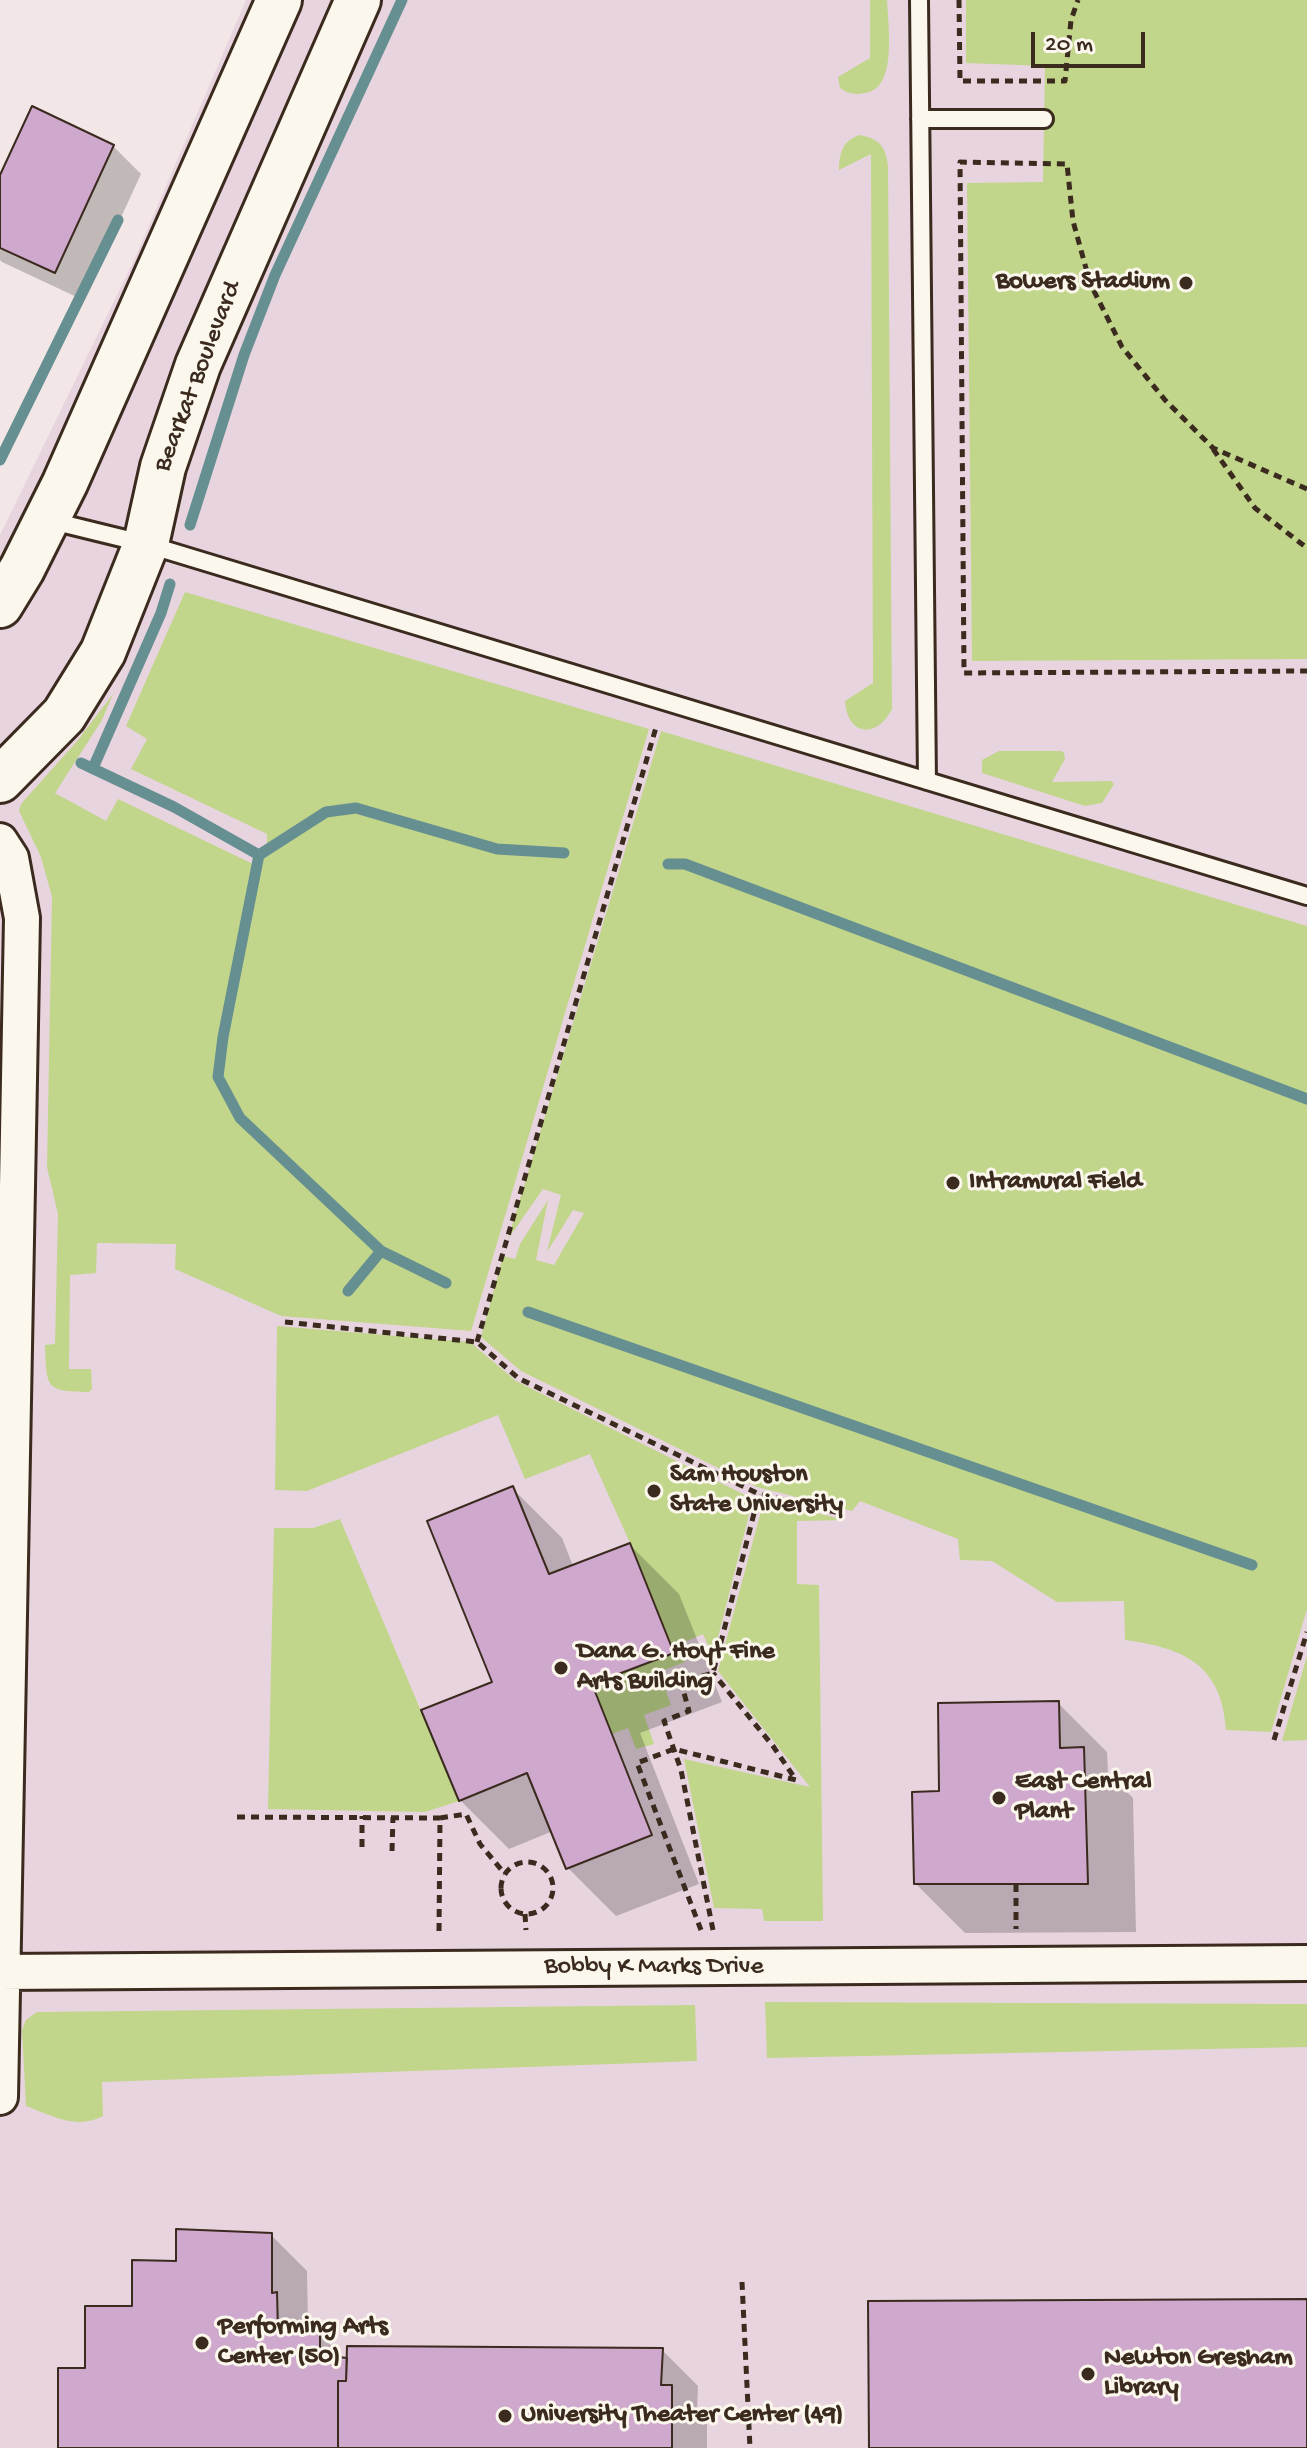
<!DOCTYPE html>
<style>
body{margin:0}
#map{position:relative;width:1307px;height:2448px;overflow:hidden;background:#f2e7e6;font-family:"Gochi Hand",sans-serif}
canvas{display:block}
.scale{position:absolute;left:1031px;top:32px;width:114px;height:36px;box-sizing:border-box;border:4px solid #3b2a1e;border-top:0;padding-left:10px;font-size:24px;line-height:28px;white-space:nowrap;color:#3b2a1e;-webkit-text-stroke:6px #fbf7ec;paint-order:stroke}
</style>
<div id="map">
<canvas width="1307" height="2448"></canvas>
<div class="scale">20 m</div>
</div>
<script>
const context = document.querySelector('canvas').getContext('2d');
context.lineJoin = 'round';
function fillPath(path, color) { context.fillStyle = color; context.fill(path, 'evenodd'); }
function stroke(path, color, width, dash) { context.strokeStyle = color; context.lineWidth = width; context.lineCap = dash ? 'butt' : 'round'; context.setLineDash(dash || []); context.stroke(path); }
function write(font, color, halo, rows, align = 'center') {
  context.font = font + ' "Gochi Hand",sans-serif'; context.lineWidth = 6; context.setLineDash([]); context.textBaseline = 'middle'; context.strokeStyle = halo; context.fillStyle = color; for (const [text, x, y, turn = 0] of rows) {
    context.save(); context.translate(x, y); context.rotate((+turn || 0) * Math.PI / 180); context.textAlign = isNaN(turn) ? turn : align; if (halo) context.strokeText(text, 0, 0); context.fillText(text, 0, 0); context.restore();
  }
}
fillPath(new Path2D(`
 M246 0H1307V2448H0V535L135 258Z`), '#e8d4df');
fillPath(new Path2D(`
 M870 0H887C888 24 898 89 865 93 855 95 848 94 840 88L838 77 870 58Z
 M966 0H1307V659L972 661 967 183 1043 182 1045 66 966 63Z
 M860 135C880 139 886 147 888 166L892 709C877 739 847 736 845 701L873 683 871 154 839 170C839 153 843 140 860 135Z
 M185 592 649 729 471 1331 281 1316 175 1269 176 1244 97 1243 96 1273 70 1275 69 1369H91L92 1389 89 1392C47 1391 47 1390 45 1349V1345L55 1344 58 1214 47 1167 52 897 41 857 19 811 21 804 78 740 113 694 102 720 55 793 106 821 118 799 255 865 267 852V834L131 769 147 739 126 726Z
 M661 731 1307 926V1609L1271 1732 1226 1730C1222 1664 1183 1648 1125 1640L1124 1601 1057 1602 992 1561 960 1560 958 1539 860 1501 852 1511 757 1487 521 1371 481 1337 503 1256 515 1259 520 1244 548 1200 536 1260 554 1265 584 1213 573 1210 547 1252 561 1195 543 1189 508 1239Z
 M999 751H1061L1064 753 1065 759 1052 782 1111 781 1114 784 1102 803 1085 806 982 773V760Z
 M277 1326 470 1342 516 1381 753 1499 713 1657 703 1634 680 1644 685 1662 659 1672 671 1705 644 1715 654 1744 636 1749 628 1728 612 1734 592 1684 674 1653 630 1543 590 1454 525 1479 498 1415 307 1491 275 1490Z
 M764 1500 845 1520 797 1521V1584L819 1585 823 1921H764L762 1909 714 1908 684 1759 810 1787 718 1671Z
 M340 1519 459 1801 425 1812 268 1809 274 1528H313Z
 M1307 1656V1740L1282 1741Z
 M765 2002 1307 2004V2047L767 2058Z
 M695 2005 697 2061 102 2082 103 2116C77 2130 52 2116 26 2106L22 2030 26 2020 37 2012Z`), '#c1d68b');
fillPath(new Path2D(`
 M113 146 141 174 83 300 2 262 0 260V180Z
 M513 1489 562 1538 573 1566 630 1545 679 1594 722 1702 640 1733 699 1884 616 1916 567 1867 553 1831 509 1849 460 1800 494 1683Z
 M1058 1703 1107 1752 1108 1773 1133 1798 1136 1932 965 1933 916 1884 941 1792Z
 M271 2235 307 2271 308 2325 313 2333H319L346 2360 662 2350 698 2386 697 2413 707 2423V2448H60L87 2370 134 2308 178 2263Z`), '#0003');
stroke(new Path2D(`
 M0 460 118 220
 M190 525 244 355 275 275 402 0
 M81 763 174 807 259 855
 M93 768 161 613 170 584
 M668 864H685L1307 1099
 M446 1283 381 1251 240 1118 218 1077 223 1037 259 855 326 812 356 808 497 849 564 853
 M348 1291 381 1251
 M528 1312 1252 1565`), '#668f91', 11);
const building = new Path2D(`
 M32 106 114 145 55 273 0 248V175Z
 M513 1486 549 1574 630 1543 674 1653 592 1684 652 1835 566 1869 527 1773 459 1801 421 1710 492 1682 427 1521Z
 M1059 1701 1060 1748 1084 1747 1088 1884H914L912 1792 939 1791 938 1703Z
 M176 2229 272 2233V2293L277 2292 278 2331H320V2355L347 2358 346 2381H338V2448H58V2368H85V2306H132V2260L176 2261Z
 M1307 2299V2448H869L868 2301Z
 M347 2346 663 2348 661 2385H672V2448H338V2381H346Z`);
fillPath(building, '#cfa8ce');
stroke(building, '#3b2a1e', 2);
const lane = new Path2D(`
 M919 0 927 781
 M920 119H1044
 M48 520 146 544 1307 896`);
const street = new Path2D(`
 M0 841 11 858 22 918 0 2097
 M0 1972 1307 1963`);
const secondary = new Path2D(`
 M0 605 22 569 65 483 279 0
 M0 780 64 715 103 652 146 544 163 467 198 365 358 0`);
stroke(lane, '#3b2a1e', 22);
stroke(street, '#3b2a1e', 40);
stroke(secondary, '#3b2a1e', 50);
stroke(new Path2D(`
 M959 0 960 81H1065L1071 20 1078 0
 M1213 449 1255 508 1307 548
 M1307 489 1213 448 1165 400 1122 347 1090 283 1073 221 1067 164 960 162 964 673 1307 671
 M285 1322 477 1342 518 1378 759 1494 844 1514
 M477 1342 657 724
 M1274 1740 1307 1632
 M237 1817 440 1818 439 1932
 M440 1818 466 1814 480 1844 505 1874
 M362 1847V1816
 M392 1851 393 1817
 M501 1888a26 26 0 1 1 52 0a26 26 0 1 1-52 0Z
 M1016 1884V1929
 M525 1914 526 1930
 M701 1930 637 1763 674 1749 796 1780 773 1746 713 1673
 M713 1930 681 1770 664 1721 689 1711 681 1682 713 1673 759 1494
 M742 2282 750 2448`), '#3b2a1e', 5, [8, 6]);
stroke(lane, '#fbf7ec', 16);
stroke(street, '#fbf7ec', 34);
stroke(secondary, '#fbf7ec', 44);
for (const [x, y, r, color] of [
 [1186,283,8,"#3b2a1e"],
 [953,1183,8,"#3b2a1e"],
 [654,1491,8,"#3b2a1e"],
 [561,1668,8,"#3b2a1e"],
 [999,1798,8,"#3b2a1e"],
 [202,2343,8,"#3b2a1e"],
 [1088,2374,8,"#3b2a1e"],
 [505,2416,8,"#3b2a1e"]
]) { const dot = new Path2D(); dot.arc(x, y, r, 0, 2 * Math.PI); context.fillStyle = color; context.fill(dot); stroke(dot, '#fbf7ec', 3); }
write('bold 26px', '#3b2a1e', '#fbf7ec', [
 ["Bowers Stadium",1170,283,"right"],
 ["Intramural Field",969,1183],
 ["Sam Houston",670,1476],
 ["State University",670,1506],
 ["Dana G. Hoyt Fine",577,1653],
 ["Arts Building",577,1683],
 ["East Central",1015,1783],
 ["Plant",1015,1813],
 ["Performing Arts",218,2328],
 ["Center (50)",218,2358],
 ["Newton Gresham",1104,2359],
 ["Library",1104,2389],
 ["University Theater Center (49)",521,2416]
], 'left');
write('26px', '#3b2a1e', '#fbf7ec', [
 ["Bearkat Boulevard",199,377,-69],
 ["Bobby K Marks Drive",654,1968]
]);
</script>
